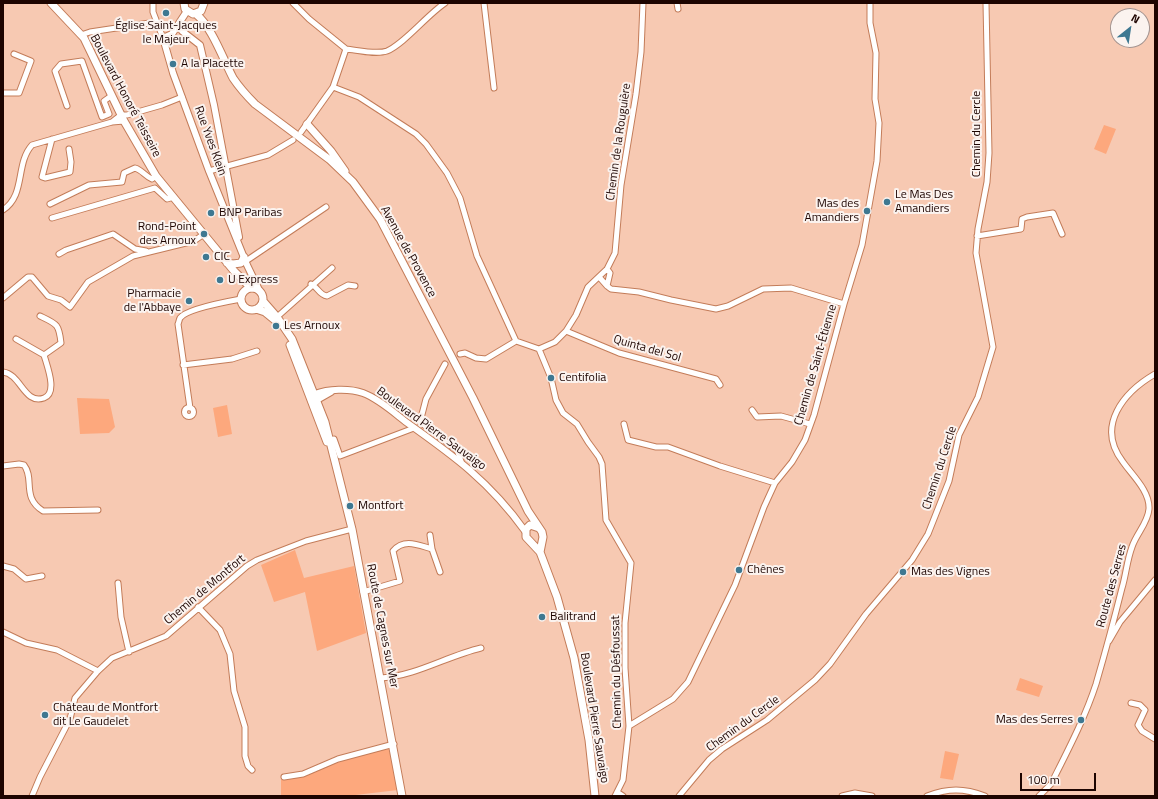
<!DOCTYPE html>
<meta charset="utf-8">
<style>
body{margin:0}
#map{position:relative;width:1158px;height:799px;overflow:hidden;background:#f7c9b2;font-family:"Titillium Web",sans-serif}
canvas{display:block}
.frame{position:absolute;inset:0;border:4px solid #1d0400;pointer-events:none}
.north{position:absolute;left:1110px;top:8px;width:40px;height:40px;box-sizing:border-box;background:#fbf3ef;border:1px solid #a2938f;border-radius:50%;rotate:30deg;font-size:11px;font-weight:700;line-height:16px;text-align:center;color:#1d0400}
.north::after{content:'';display:block;margin:auto;width:14px;height:18px;background:#3e7891;clip-path:polygon(50% 0,100% 100%,50% 72%,0 100%)}
.scale{position:absolute;left:1020px;top:773px;width:76px;height:18px;box-sizing:border-box;border:2px solid #1d0400;border-top:0;padding-left:5px;font-size:12px;line-height:14px;white-space:nowrap;color:#1d0400;-webkit-text-stroke:3px #fbf3ef;paint-order:stroke}
</style>
<div id="map">
<canvas width="1158" height="799"></canvas>
<div class="frame"></div>
<div class="north">N</div>
<div class="scale">100 m</div>
</div>
<script>
const context = document.querySelector('canvas').getContext('2d');
context.lineJoin = 'round';
function fillPath(path, color) { context.fillStyle = color; context.fill(path, 'evenodd'); }
function stroke(path, color, width, dash) { context.strokeStyle = color; context.lineWidth = width; context.lineCap = dash ? 'butt' : 'round'; context.setLineDash(dash || []); context.stroke(path); }
function write(font, color, halo, rows, align = 'center') {
  context.font = font + ' "Titillium Web",sans-serif'; context.lineWidth = 4; context.setLineDash([]); context.textBaseline = 'middle'; context.strokeStyle = halo; context.fillStyle = color; for (const [text, x, y, turn = 0] of rows) {
    context.save(); context.translate(x, y); context.rotate((+turn || 0) * Math.PI / 180); context.textAlign = isNaN(turn) ? turn : align; if (halo) context.strokeText(text, 0, 0); context.fillText(text, 0, 0); context.restore();
  }
}
fillPath(new Path2D(`
 M1104 125 1116 129 1106 154 1094 149Z
 M77 398 109 399 115 427 109 433 80 434Z
 M227 405 232 434 218 437 213 408Z
 M295 550 304 578 354 566 366 633 317 651 305 592 274 602 261 565Z
 M1020 678 1043 686 1039 697 1016 690Z
 M389 749 398 790 347 796H281V780C318 773 351 754 389 749Z
 M945 751 959 754 953 780 940 778Z`), '#fda87d');
const pedestrian = new Path2D(`
 M158 28 178 25`);
const minor = new Path2D(`
 M153 3V12L163 38
 M293 3 309 19 346 49
 M484 3 494 88
 M677 3 678 9
 M81 35 90 32 156 22
 M346 49C357 50 376 55 387 51 404 44 427 15 445 3
 M333 87 359 97 416 134 426 144 447 173 460 198 477 256 516 341 539 349 551 378 556 400 563 413 577 424 588 442 599 457 602 464 606 520 631 563 625 623V668L629 726 623 780 615 796
 M3 93H19L31 61 14 54
 M67 106 55 71 61 64 82 61 102 117 109 114 104 101 111 96
 M112 122 121 115H127L162 105 182 97
 M301 132 333 87 346 49
 M52 139 42 177 45 178 70 172 71 162 69 149
 M209 171 268 155 293 140
 M50 204 89 185 122 182 124 173 135 168C142 170 145 176 152 179L156 176
 M3 210C26 195 15 164 32 145L112 122 124 121
 M52 218 155 188 167 199 174 197
 M977 236 1021 229 1022 219 1027 217 1053 213 1062 234
 M59 254 66 250 113 234 135 249 146 251
 M246 261 326 207
 M600 278 607 286 610 273 607 269
 M311 284C318 287 319 295 327 296L348 285 355 286
 M607 286 611 289 639 292 671 300 716 309 728 306 763 289 791 288 844 304
 M3 298 28 277H32L48 296 61 300 70 307 88 282 133 256 194 241 204 234
 M277 317 332 268
 M566 331 619 353 716 379 720 385
 M16 339 44 355
 M539 349 555 342 566 331 576 315 588 287 607 269 615 253 621 185 636 94 641 52 643 3
 M460 354 465 353 476 358 486 359 516 341
 M445 364 426 399 420 422 457 450 461 461
 M183 365 232 359 257 351
 M3 372C21 374 24 405 44 398 58 393 47 366 44 355L61 343C59 324 57 324 40 316
 M184.5 412a4.5 4.5 0 1 1 9 0a4.5 4.5 0 1 1-9 0Z
 M190 408 178 324C179 322 179 320 180 318 186 309 230 301 241 299
 M752 410 757 417 781 416 810 424
 M624 424 628 440 656 447H668L720 466 775 483
 M327 441 334 439 340 456 414 428
 M3 466 19 464 24 465C35 479 21 497 43 511L98 510
 M430 535 432 549
 M3 566 14 569 26 579 42 576
 M118 583 121 617 129 652
 M363 592 400 581 393 551C404 538 418 545 432 549L440 572
 M198 607 220 630 230 654 234 691 245 727V756L248 766 252 770
 M3 632 26 643 57 650 98 671
 M1109 641 1120 622 1155 580
 M381 678C416 676 447 656 481 648
 M1131 703 1140 705 1145 710 1138 725 1142 731 1155 739
 M629 726 673 699 688 682 735 585 764 507 775 483 792 462 805 440 814 415 844 304 862 245 877 161 879 123 875 99 876 53 870 23V3
 M284 777 303 774 338 759 394 744
 M617 792 623 796
 M32 796 40 777 70 719 75 698 98 671 112 658 166 636 247 566 257 560 306 541 352 529
 M679 796 709 760 722 749 767 720 815 680 830 664 866 614 912 560 928 534 949 481 959 435 978 397 993 347 976 253 978 229 987 182 989 153 986 3
 M842 796 855 793 872 796
 M927 796C948 788 964 788 985 796
 M1039 796 1051 784C1067 752 1085 718 1096 684 1105 653 1114 620 1122 588 1126 575 1127 560 1132 547 1136 534 1148 523 1149 509 1150 491 1132 475 1123 462 1095 426 1124 392 1155 374`);
const tertiary = new Path2D(`
 M187 11 172 34 163 38 173 73 209 171 247 265 260 292
 M179 25 182 31 200 45 214 105 239 237
 M315 394C328 389 349 388 363 393 379 399 393 412 406 422 454 456 490 482 525 531
 M314 397 317 400 331 392`);
const secondary = new Path2D(`
 M51 3 84 38 124 121 156 176 234 271 251 288
 M184 3 185 9 193 14 201 11 204 3
 M196 14C212 27 223 59 233 78 239 87 247 96 255 104L330 160 353 182 380 219 473 398 528 511 542 532 543 537 540 552
 M307 124 331 151 345 171
 M227 263 233 264 241 263 244 257
 M241 299a11 11 0 1 1 22 0a11 11 0 1 1-22 0Z
 M263 301 277 317 292 339 325 422 352 529 402 796
 M256 309 265 312 276 321
 M290 345 327 442
 M539 528 530 525 526 529V537L540 552 557 597 574 658 589 740 595 796`);
stroke(pedestrian, '#c37c59', 5.5);
stroke(minor, '#c37c59', 7);
stroke(tertiary, '#c37c59', 8);
stroke(secondary, '#c37c59', 9);
stroke(pedestrian, '#fff', 3.5);
stroke(minor, '#fff', 5);
stroke(tertiary, '#fff', 6);
stroke(secondary, '#fff', 7);
for (const [x, y, r, color] of [
 [166,13,4,"#3e7891"],
 [173,64,4,"#3e7891"],
 [887,202,4,"#3e7891"],
 [867,211,4,"#3e7891"],
 [211,213,4,"#3e7891"],
 [204,234,4,"#3e7891"],
 [206,257,4,"#3e7891"],
 [220,280,4,"#3e7891"],
 [189,301,4,"#3e7891"],
 [276,326,4,"#3e7891"],
 [551,378,4,"#3e7891"],
 [350,506,4,"#3e7891"],
 [739,570,4,"#3e7891"],
 [903,572,4,"#3e7891"],
 [542,617,4,"#3e7891"],
 [45,715,4,"#3e7891"],
 [1081,720,4,"#3e7891"]
]) { const dot = new Path2D(); dot.arc(x, y, r, 0, 2 * Math.PI); context.fillStyle = color; context.fill(dot); stroke(dot, '#fbf3ef', 1.5); }
write('12px', '#1d0400', '#fbf3ef', [
 ["Église Saint-Jacques",166,26,"center"],
 ["le Majeur",166,40,"center"],
 ["A la Placette",181,64],
 ["Le Mas Des",895,195],
 ["Amandiers",895,209],
 ["Mas des",859,204,"right"],
 ["Amandiers",859,218,"right"],
 ["BNP Paribas",219,213],
 ["Rond-Point",196,227,"right"],
 ["des Arnoux",196,241,"right"],
 ["CIC",214,257],
 ["U Express",228,280],
 ["Pharmacie",181,294,"right"],
 ["de l'Abbaye",181,308,"right"],
 ["Les Arnoux",284,326],
 ["Centifolia",559,378],
 ["Montfort",358,506],
 ["Chênes",747,570],
 ["Mas des Vignes",911,572],
 ["Balitrand",550,617],
 ["Château de Montfort",53,708],
 ["dit Le Gaudelet",53,722],
 ["Mas des Serres",1073,720,"right"]
], 'left');
write('12px', '#1d0400', '#fbf3ef', [
 ["Boulevard Honoré Teisseire",125,96,62],
 ["Chemin du Cercle",977,134,-90],
 ["Rue Yves Klein",210,141,70],
 ["Chemin de la Rouguière",619,142,-82],
 ["Avenue de Provence",408,252,61],
 ["Quinta del Sol",647,349,16],
 ["Chemin de Saint-Étienne",816,365,-74],
 ["Boulevard Pierre Sauvaigo",431,429,36],
 ["Chemin du Cercle",940,468,-72],
 ["Route des Serres",1112,586,-75],
 ["Chemin de Montfort",205,590,-40],
 ["Route de Cagnes sur Mer",382,626,79],
 ["Chemin du Désfoussat",617,672,-91],
 ["Boulevard Pierre Sauvaigo",594,718,81],
 ["Chemin du Cercle",743,724,-36]
]);
</script>
